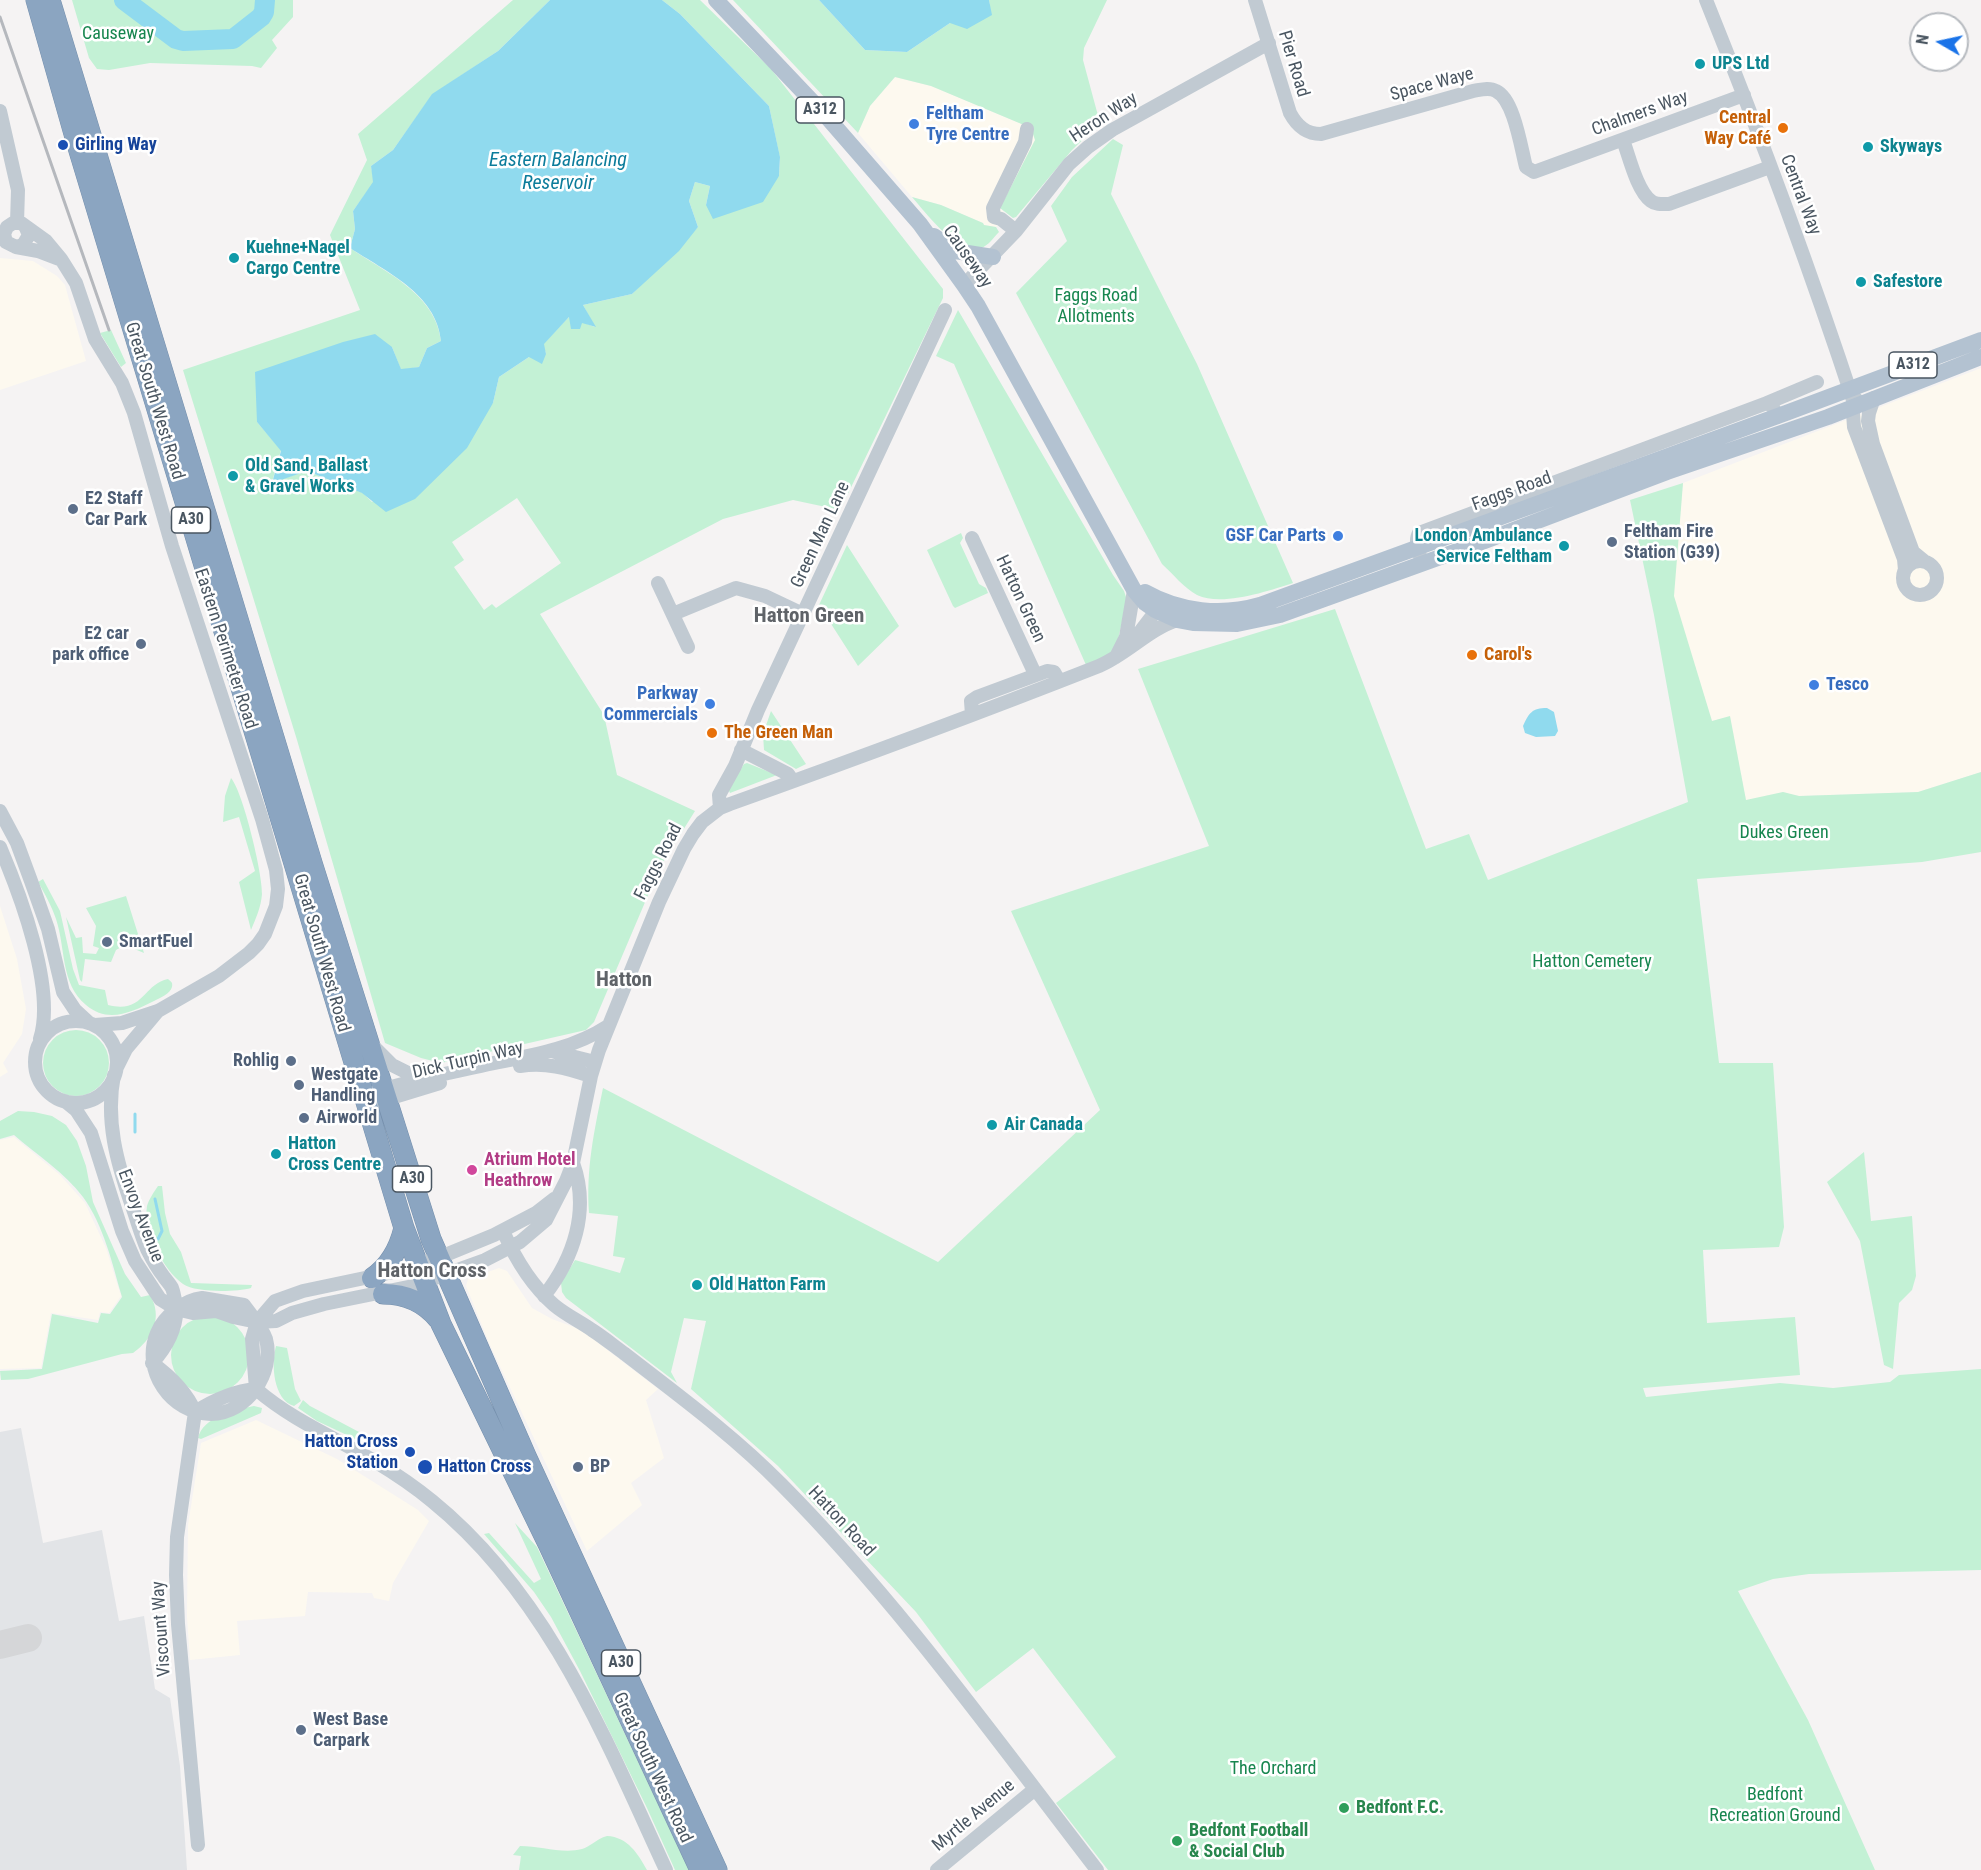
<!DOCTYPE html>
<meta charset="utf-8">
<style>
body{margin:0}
#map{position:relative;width:1981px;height:1870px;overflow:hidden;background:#f5f3f3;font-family:"Roboto Condensed",sans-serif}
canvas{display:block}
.north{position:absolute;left:1909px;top:12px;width:60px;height:60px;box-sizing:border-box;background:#fff;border:2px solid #b7bbc0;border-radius:50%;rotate:279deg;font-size:16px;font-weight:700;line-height:24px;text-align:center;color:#4a5661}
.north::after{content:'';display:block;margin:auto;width:21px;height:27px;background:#1a73e8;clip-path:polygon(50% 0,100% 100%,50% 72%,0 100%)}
</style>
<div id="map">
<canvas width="1981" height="1870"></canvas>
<div class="north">N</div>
</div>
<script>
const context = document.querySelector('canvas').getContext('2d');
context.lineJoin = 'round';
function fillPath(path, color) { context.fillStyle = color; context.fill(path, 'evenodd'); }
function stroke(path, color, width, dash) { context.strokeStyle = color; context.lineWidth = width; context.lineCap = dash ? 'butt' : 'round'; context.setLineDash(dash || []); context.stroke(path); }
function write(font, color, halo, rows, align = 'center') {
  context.font = font + ' "Roboto Condensed",sans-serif'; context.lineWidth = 5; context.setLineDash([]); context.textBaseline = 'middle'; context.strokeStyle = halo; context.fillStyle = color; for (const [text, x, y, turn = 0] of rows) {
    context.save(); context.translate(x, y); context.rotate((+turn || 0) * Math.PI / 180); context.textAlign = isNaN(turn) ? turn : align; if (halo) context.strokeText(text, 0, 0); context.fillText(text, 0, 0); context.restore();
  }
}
fillPath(new Path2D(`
 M895 77 931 86 1031 128 1035 140 1000 208 1006 215 996 227 984 225 983 223 941 205 912 197 858 133 870 106Z
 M0 258 33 261 57 276 65 285 86 361 0 390Z
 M1981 368V772L1918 792 1799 796 1783 792 1746 801 1730 717 1712 721 1673 596 1683 483Z
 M0 906 17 959 26 1009 22 1034 3 1063 8 1072 0 1077Z
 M14 1137 60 1175 85 1203 106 1248 121 1296 109 1313 100 1312 98 1320 51 1313 41 1368 0 1369V1140Z
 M499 1268 507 1271 532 1308 552 1319 579 1329 592 1338 658 1389 646 1400 664 1458 631 1483 642 1505 587 1551 490 1345 466 1286 468 1279Z
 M256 1420 337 1459 418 1510 429 1521 393 1583 389 1601 374 1598 372 1593 308 1592 305 1616 237 1621 240 1655 190 1660 187 1617 188 1525 201 1443Z`), '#fdf9ef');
fillPath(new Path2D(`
 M21 1428 43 1543 102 1530 119 1621 144 1616 155 1689 170 1698 180 1766 187 1870H0V1432Z`), '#e2e4e7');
fillPath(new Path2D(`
 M72 0H293V17L272 40 277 48 261 68 252 66 150 63 109 70 97 69 89 58Z
 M513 0H550L498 51 432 95 393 150 371 166 374 182 353 211 355 229 350 248C385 272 436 294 441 341L427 348 419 367 401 370 392 347 257 422 281 450 272 482 307 471 363 493 372 502 493 403 499 377 529 357 546 354 543 344 569 317 595 327 583 305 632 294 698 227 689 201 695 182 710 186 706 205 779 176 780 158 769 106 680 14 662 0H700L771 69 943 289V298L840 510 793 500 723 519 540 614 604 715 617 775 695 811 660 867 594 1022 586 1030 441 1063 421 1058 385 1043 297 740 183 370 360 310 330 235 367 160 358 134ZM517 498 561 563 496 608 492 604 484 610 454 567 464 560 452 542Z
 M733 0H819L865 50 907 52 950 23 991 15 989 0H1107L1084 48 1083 60 1100 123 1072 150 1016 217 1013 218 1000 208 1035 140 1031 128 931 86 895 77 870 106 858 133Z
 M1113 139 1123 145 1111 194 1197 364 1293 583C1268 591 1222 607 1197 595 1184 588 1173 574 1162 564L1016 293 1067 241 1051 206 1072 177Z
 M912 197 941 205 983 223 984 225 996 227 999 232C994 237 988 246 981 248 955 253 927 214 912 197Z
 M958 310 1113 575 1124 591 1127 600 1117 644 1108 656 1086 665 954 364 936 356Z
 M111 330 126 363 121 367 100 333Z
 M1683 483 1674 596 1712 721 1730 716 1746 800 1783 792 1799 796 1918 792 1981 772V852L1922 862 1697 879 1719 1063H1773L1784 1227 1779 1247 1703 1250 1707 1323 1795 1317 1800 1375 1643 1388 1646 1397 1780 1383 1833 1388 1890 1382 1899 1375 1981 1369V1570L1809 1574 1773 1579 1738 1591 1808 1720 1875 1870H1108L1056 1803 1116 1757 1033 1648 976 1692 916 1612 778 1466 691 1389 706 1321 684 1318 671 1372 677 1383 566 1298 562 1292 561 1283 575 1260 620 1273 625 1258 613 1256 618 1216 589 1213C586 1168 594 1132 603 1088L938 1262 1100 1110 1011 911 1209 846 1138 669 1335 609 1426 849 1469 834 1488 880 1688 802 1654 615 1630 500Z
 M961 533 963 538 960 543 979 584 986 588 988 593 955 608 953 606 927 550Z
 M847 545 899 626 858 666 819 605Z
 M771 711 806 764 796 769 764 750 763 734Z
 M747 763 777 775 730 793 728 789 744 764Z
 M231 778C243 792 263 875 262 894 261 907 256 918 251 930L239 882 255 871 239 817 223 822 225 796Z
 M43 879 60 911 73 969 79 985 105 990 108 1005C144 1014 143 984 168 979 171 982 173 982 172 987 170 994 160 998 154 1001 132 1012 108 1024 86 1005 60 983 66 949 56 919 52 907 45 894 38 882Z
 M126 896 144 953 125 945 116 950 111 962 85 959 82 982 80 980 66 917 76 938 82 937 83 953 96 954 99 948 93 946 96 926 86 908Z
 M43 1063a33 33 0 1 1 66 0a33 33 0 1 1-66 0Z
 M18 1111 34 1112 52 1116 66 1125 77 1141 86 1166 93 1202 125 1274 141 1297 150 1295C163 1317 153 1339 133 1353L122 1354 28 1379 1 1380 0 1371 42 1369 52 1314 98 1323 101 1313 110 1314 122 1297C112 1263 104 1226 83 1197 65 1173 37 1155 14 1135L0 1139V1121Z
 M1864 1152 1871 1221 1912 1216 1916 1276 1912 1290 1899 1303 1893 1369 1884 1365 1860 1241 1827 1182Z
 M158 1186H162L165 1213 170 1234 181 1252 191 1283 252 1285 251 1288C236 1292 196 1293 183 1284 163 1270 143 1230 147 1206 149 1199 154 1192 158 1186Z
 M171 1355a39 39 0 1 1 78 0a39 39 0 1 1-78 0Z
 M276 1346 287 1348 295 1389 301 1401 294 1406C273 1400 271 1363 276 1346Z
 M303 1400 310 1406 376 1441 372 1444H366L317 1421 298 1408Z
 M254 1406 262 1408 261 1413 201 1439 198 1438C203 1417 234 1410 254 1406Z
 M515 1523 537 1547 689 1870H675L647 1808 580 1671 551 1617 534 1592 484 1534 489 1533 534 1583 541 1579Z
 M607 1836C628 1837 638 1854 647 1870H519L521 1856 513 1855 520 1846C541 1846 562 1854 582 1849 590 1847 596 1839 607 1836Z`), '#c3f1d5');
fillPath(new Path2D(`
 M550 0H662L680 14 769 106 780 157 779 176 763 202 713 219 706 205 710 186 695 182 689 201 698 227 679 251 632 294 583 305 596 327 582 323 580 329H571L569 317 544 344 546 354 542 364 529 357 499 377 493 403 467 448 415 499 386 512 362 493 307 471 272 483 281 451 257 422 255 372 343 342 375 334 392 347 401 369 419 367 427 348 441 341C437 294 385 271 350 248L355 229 353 211 373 182 371 166 393 150 432 94 498 51Z
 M819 0H989L992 15 967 29 950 23 907 52 865 50Z
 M1547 708 1554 712 1558 731 1555 736 1536 737 1525 733 1523 726C1529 713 1532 708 1547 708Z`), '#90daee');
stroke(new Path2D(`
 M135 1114V1132
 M155 1199 162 1231 158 1239`), '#90daee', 3);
stroke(new Path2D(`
 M124 0 176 39 183 41 233 39 261 17 264 12 265 0`), '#90daee', 20);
stroke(new Path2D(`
 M0 1645 28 1638`), '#d5d6d8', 28);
const highway = new Path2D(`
 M36 0 76 141 404 1228 441 1324 548 1544 700 1870
 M50 0 313 866 431 1239 526 1456 717 1870
 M372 1278C390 1266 399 1249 404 1228
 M383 1294C405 1294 424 1302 438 1319`);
stroke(highway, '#7690ad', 21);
stroke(new Path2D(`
 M1255 0 1290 113C1297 126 1306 134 1321 134L1473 91C1480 90 1489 87 1496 91 1514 99 1521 148 1526 167L1534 172 1744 95
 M1706 0C1760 134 1810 269 1855 406
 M0 111 18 190 17 223
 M1623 140C1629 156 1637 191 1651 201 1656 205 1663 204 1669 204L1770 167
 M26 228 29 235 23 245 16 247 6 242 4 234 7 227 13 223H21L46 241 61 259 76 283 95 339 122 383 134 413 172 546 262 819 276 870 278 889 276 906 265 934 258 944 249 953 219 976 158 1011 122 1023 95 1025
 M1016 231 1001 219 994 217 993 208 1025 142 1027 129
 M16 247 38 251 59 259
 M964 285 1016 231 1069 164 1088 147 1112 130 1269 43
 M1874 398 1869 413 1868 421 1873 444 1913 552 1924 561
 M1856 399 1853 413 1854 427 1904 559 1905 570
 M1767 403 1817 382
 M972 538 1035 674
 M1420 556C1417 548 1415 540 1419 533L1767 403 1773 407 1777 417
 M1903 578a17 17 0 1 1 34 0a17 17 0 1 1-34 0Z
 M658 583 688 647
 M673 614 736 588 765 596 803 614
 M1130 645 1162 603
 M1116 657 1126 637 1134 590
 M972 715 971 701 977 697 1047 671 1054 672 1059 681
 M741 750 788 774 793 781
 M720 808 719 795 735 766 758 710 945 310
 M0 811 17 843 31 881 48 929 63 992 75 1010 88 1022
 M0 847C20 894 56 989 40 1039
 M35 1062a41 41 0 1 1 82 0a41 41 0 1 1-82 0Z
 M372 1045 392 1065 420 1079
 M555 1052 595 1062
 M520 1066C546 1062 566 1068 591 1076
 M117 1067 126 1049 157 1012
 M114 1075C105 1120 117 1163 132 1206 137 1220 141 1235 147 1249 152 1259 157 1268 164 1277 166 1280 170 1284 172 1288 174 1293 175 1300 176 1306 178 1327 166 1348 152 1363
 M377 1091C413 1080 449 1073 485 1065 528 1056 571 1050 608 1026
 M65 1101 76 1110 91 1133 122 1231 135 1261 160 1299 176 1309 193 1313 216 1311 233 1317 257 1322 276 1321 292 1313 324 1304 413 1286 485 1260 520 1242 546 1220 566 1181 573 1163 591 1076 599 1050 659 902 684 849 693 834 702 822 720 808 730 804C853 760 977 714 1099 666 1127 654 1149 629 1177 620
 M381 1101 440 1083
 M503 1231C515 1258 531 1285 554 1305 566 1315 579 1321 592 1330 603 1337 614 1346 625 1354 678 1395 734 1436 781 1484 899 1603 995 1738 1097 1870
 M544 1296C574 1258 590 1210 573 1163
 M202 1298 244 1305C251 1315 262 1327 266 1339 275 1373 247 1414 211 1414 171 1414 141 1370 157 1333 164 1316 184 1300 202 1298Z
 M152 1363C170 1376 186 1391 195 1412
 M256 1389C293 1421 336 1438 376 1462 396 1474 415 1487 432 1501 548 1595 605 1738 666 1870
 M256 1389 252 1339 257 1322 275 1301 303 1291 398 1271 438 1258 494 1235 536 1213 554 1199
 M195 1412 177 1537 176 1575 178 1624 198 1845
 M195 1412C214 1400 234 1391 256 1389
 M937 1870 1035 1789`), '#c1cad2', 14);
stroke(new Path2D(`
 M716 0 826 116 920 224 964 285 978 306 1134 590 1145 603 1155 610 1177 620 1193 623 1237 624 1280 615 1482 542 1667 472 1828 417 1981 357
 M934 236 955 251 993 257
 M1145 592C1180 612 1222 616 1260 605L1786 413 1981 340`), '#b3c2d1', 16);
stroke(highway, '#8ba5c1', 20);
stroke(new Path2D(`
 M0 17 109 330`), '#b5b8bd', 3);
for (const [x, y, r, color] of [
 [1700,64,6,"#0f9aa8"],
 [914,124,6,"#3f7fe0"],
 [1783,128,6,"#e8710a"],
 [63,145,6,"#1a4fb4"],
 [1868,147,6,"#0f9aa8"],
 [234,258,6,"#0f9aa8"],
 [1861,282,6,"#0f9aa8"],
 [233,476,6,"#0f9aa8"],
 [73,509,6,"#5c6f8a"],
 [1338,536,6,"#3f7fe0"],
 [1612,542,6,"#5c6f8a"],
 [1564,546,6,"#0f9aa8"],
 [141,644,6,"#5c6f8a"],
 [1472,655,6,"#e8710a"],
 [1814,685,6,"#3f7fe0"],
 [710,704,6,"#3f7fe0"],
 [712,733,6,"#e8710a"],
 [107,942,6,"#5c6f8a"],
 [291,1061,6,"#5c6f8a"],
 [299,1085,6,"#5c6f8a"],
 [304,1118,6,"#5c6f8a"],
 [992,1125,6,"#0f9aa8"],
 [276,1154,6,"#0f9aa8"],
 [472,1170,6,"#d1479c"],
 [697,1285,6,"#0f9aa8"],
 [410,1452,6,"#1a4fb4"],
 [425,1467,8,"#1a4fb4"],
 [578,1467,6,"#5c6f8a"],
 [301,1730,6,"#5c6f8a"],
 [1344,1808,6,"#2e9e5b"],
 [1177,1841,6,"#2e9e5b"]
]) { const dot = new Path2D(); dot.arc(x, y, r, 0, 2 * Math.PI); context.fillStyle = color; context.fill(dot); stroke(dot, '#fff', 2); }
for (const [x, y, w] of [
 [820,110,48],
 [1913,365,48],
 [191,520,39],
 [412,1179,39],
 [621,1663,39]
]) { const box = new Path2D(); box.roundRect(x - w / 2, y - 13, w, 26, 4.5); context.fillStyle = '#fff'; context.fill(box); stroke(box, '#4a5661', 1.5); }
write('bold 16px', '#4a5661', null, [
 ["A312",820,110],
 ["A312",1913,365],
 ["A30",191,520],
 ["A30",412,1179],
 ["A30",621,1663]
]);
write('18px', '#17864f', '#fff', [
 ["Causeway",118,34],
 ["Faggs Road",1096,296],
 ["Allotments",1096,317],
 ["Dukes Green",1784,833],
 ["Hatton Cemetery",1592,962],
 ["The Orchard",1273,1769],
 ["Bedfont",1775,1795],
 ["Recreation Ground",1775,1816]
]);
write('18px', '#4a5661', '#fff', [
 ["Pier Road",1293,64,73],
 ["Space Waye",1432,85,-15],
 ["Chalmers Way",1640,114,-20],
 ["Heron Way",1104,118,-33],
 ["Central Way",1800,195,69],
 ["Causeway",967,257,55],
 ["Great South West Road",154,401,73],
 ["Faggs Road",1512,492,-20],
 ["Green Man Lane",821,535,-65],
 ["Hatton Green",1020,599,65],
 ["Eastern Perimeter Road",225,649,72],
 ["Faggs Road",659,862,-63],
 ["Great South West Road",321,953,74],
 ["Dick Turpin Way",468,1061,-13],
 ["Envoy Avenue",140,1216,69],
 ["Hatton Road",841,1522,47],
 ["Viscount Way",162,1629,-94],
 ["Great South West Road",652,1768,65],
 ["Myrtle Avenue",974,1816,-40]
]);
write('bold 18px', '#0d838f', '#fff', [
 ["UPS Ltd",1712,64],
 ["Skyways",1880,147],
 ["Kuehne+Nagel",246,248],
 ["Cargo Centre",246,269],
 ["Safestore",1873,282],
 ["Old Sand, Ballast",245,466],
 ["& Gravel Works",245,487],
 ["London Ambulance",1552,536,"right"],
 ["Service Feltham",1552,557,"right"],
 ["Air Canada",1004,1125],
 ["Hatton",288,1144],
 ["Cross Centre",288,1165],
 ["Old Hatton Farm",709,1285]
], 'left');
write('bold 18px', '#366cbe', '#fff', [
 ["Feltham",926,114],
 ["Tyre Centre",926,135],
 ["GSF Car Parts",1326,536,"right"],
 ["Tesco",1826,685],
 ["Parkway",698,694,"right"],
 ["Commercials",698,715,"right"]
], 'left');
write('bold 18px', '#c56008', '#fff', [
 ["Central",1771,118,"right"],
 ["Way Café",1771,139,"right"],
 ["Carol's",1484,655],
 ["The Green Man",724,733]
], 'left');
write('bold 18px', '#164399', '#fff', [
 ["Girling Way",75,145],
 ["Hatton Cross",398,1442,"right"],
 ["Station",398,1463,"right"],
 ["Hatton Cross",438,1467]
], 'left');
write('bold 18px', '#4e5e75', '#fff', [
 ["E2 Staff",85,499],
 ["Car Park",85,520],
 ["Feltham Fire",1624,532],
 ["Station (G39)",1624,553],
 ["E2 car",129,634,"right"],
 ["park office",129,655,"right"],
 ["SmartFuel",119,942],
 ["Rohlig",279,1061,"right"],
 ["Westgate",311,1075],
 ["Handling",311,1096],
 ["Airworld",316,1118],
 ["BP",590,1467],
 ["West Base",313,1720],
 ["Carpark",313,1741]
], 'left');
write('bold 18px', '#b23c85', '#fff', [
 ["Atrium Hotel",484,1160],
 ["Heathrow",484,1181]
], 'left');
write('bold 18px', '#27864d', '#fff', [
 ["Bedfont F.C.",1356,1808],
 ["Bedfont Football",1189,1831],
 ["& Social Club",1189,1852]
], 'left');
write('italic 20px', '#0c7c9b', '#fff', [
 ["Eastern Balancing",558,161],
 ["Reservoir",558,184]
]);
write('bold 21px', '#5f6368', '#fff', [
 ["Hatton Green",809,617],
 ["Hatton",624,981],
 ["Hatton Cross",432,1272]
]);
</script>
